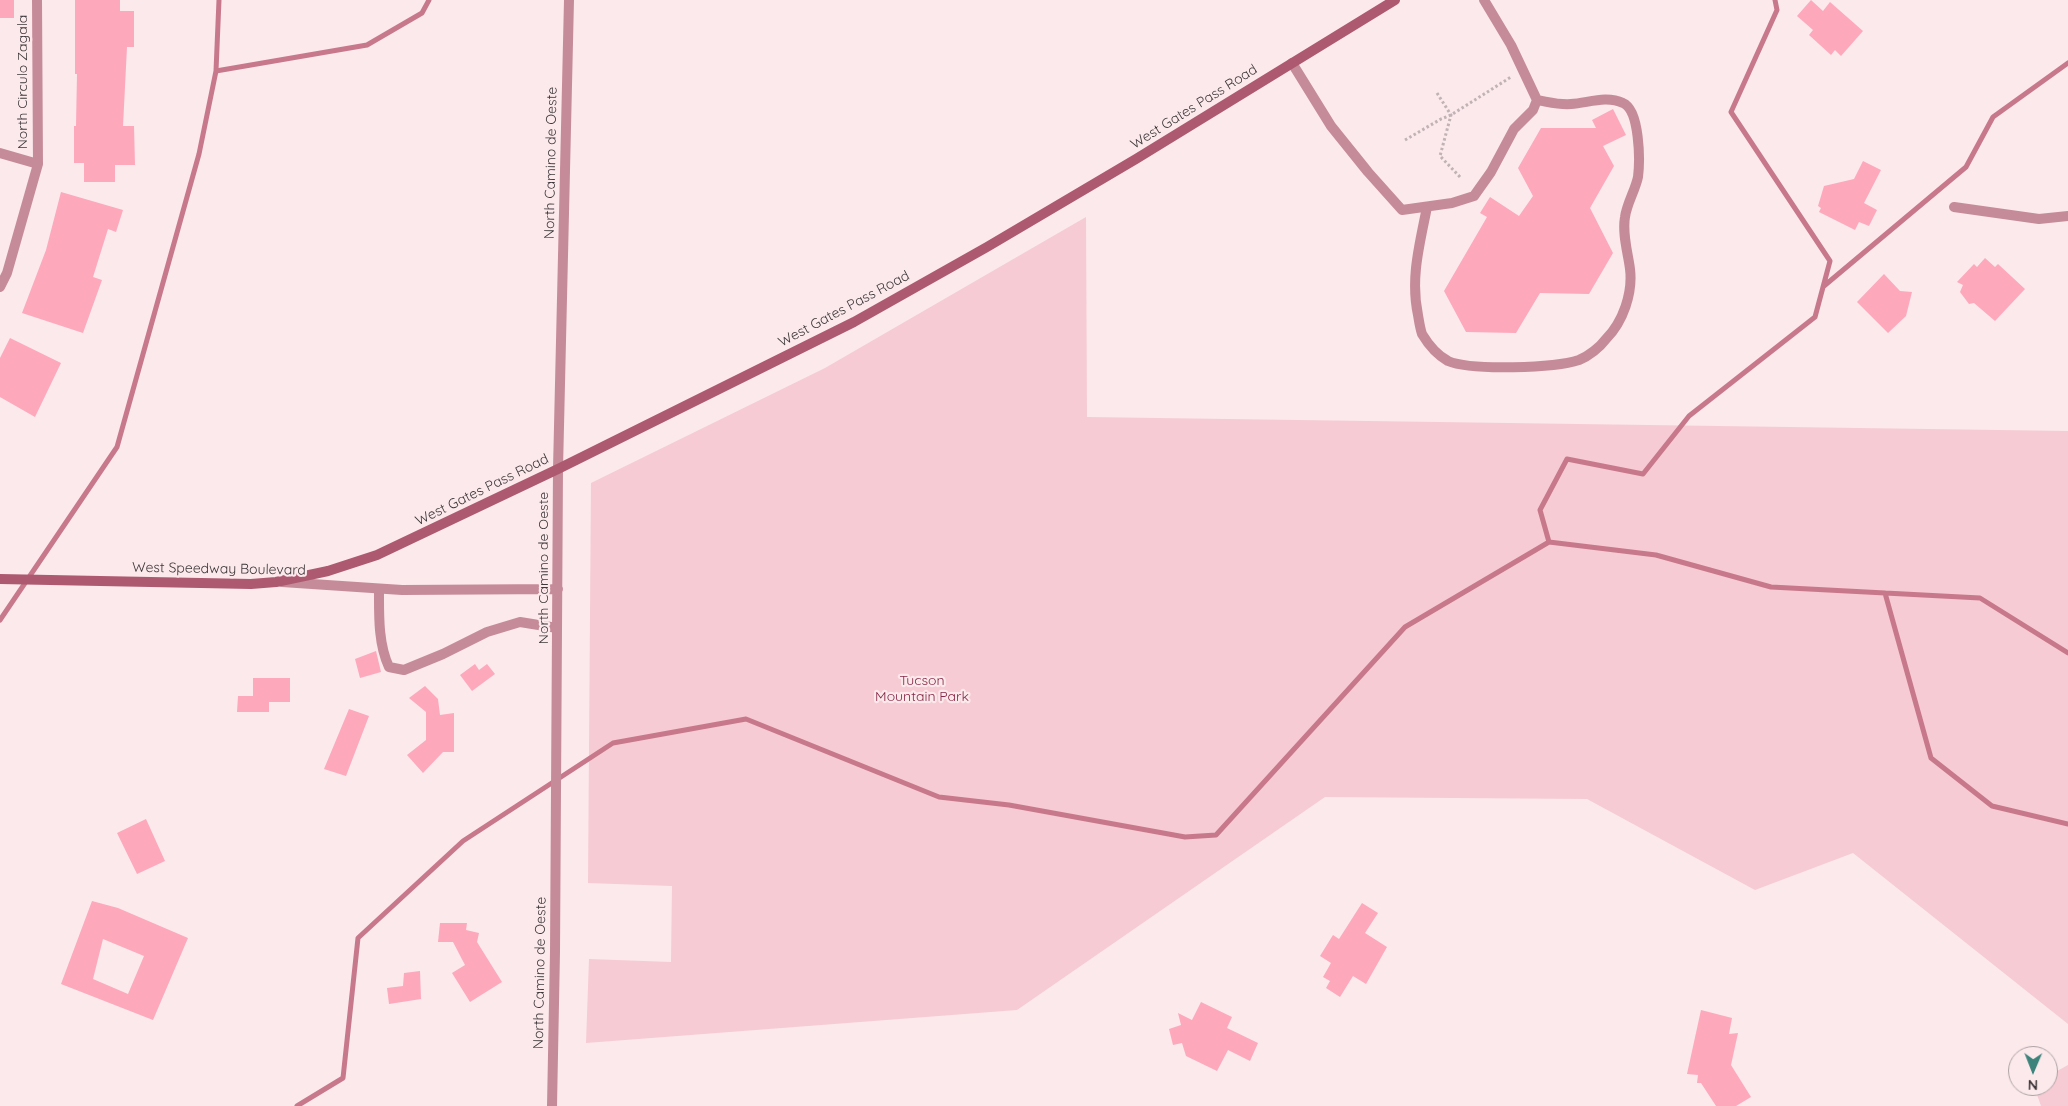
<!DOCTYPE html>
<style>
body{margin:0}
#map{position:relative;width:2068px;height:1106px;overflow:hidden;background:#fbe9ec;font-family:Quicksand,sans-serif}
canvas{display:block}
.north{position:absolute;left:2008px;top:1046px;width:50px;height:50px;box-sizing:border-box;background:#fbe9ec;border:1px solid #afa2a4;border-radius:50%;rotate:181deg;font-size:14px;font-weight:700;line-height:20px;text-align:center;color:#3e3739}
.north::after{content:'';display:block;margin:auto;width:18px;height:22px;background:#3d837b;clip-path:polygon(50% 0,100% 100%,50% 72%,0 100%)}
</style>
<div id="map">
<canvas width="2068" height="1106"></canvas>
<div class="north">N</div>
</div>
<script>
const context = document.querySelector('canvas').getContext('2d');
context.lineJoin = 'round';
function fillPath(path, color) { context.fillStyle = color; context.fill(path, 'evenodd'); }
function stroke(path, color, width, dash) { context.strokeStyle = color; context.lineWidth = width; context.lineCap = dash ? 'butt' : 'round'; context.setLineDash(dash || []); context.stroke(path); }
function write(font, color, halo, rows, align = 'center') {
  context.font = font + ' Quicksand,sans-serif'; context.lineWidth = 4.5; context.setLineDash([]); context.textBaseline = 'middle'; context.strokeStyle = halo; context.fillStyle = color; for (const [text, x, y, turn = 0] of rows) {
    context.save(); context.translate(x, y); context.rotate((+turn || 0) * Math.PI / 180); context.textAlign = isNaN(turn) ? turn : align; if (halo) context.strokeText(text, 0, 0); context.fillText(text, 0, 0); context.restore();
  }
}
fillPath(new Path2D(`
 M1086 217 1087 417 2068 431V1024L1853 853 1755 890 1587 799 1325 797 1017 1010 586 1043 589 959 671 962 672 886 588 883 591 483 825 368Z
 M2068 1065V1106H2041L2034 1086H2048V1076Z`), '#f6cbd3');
stroke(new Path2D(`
 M216 71 367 45 422 13 429 0
 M1824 286 1966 167 1993 117 2068 63
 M1549 542 1540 510 1567 459 1643 474 1689 416 1815 317 1830 261 1731 112 1777 10 1775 0
 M1885 593 1931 758 1992 806 2068 824
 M0 620 117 447 199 154 216 71 219 0
 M297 1106 343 1078 358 938 463 841 613 743 746 719 939 797 1009 805 1185 837 1216 835 1405 627 1549 542 1656 555 1771 587 1980 598 2068 653`), '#c8788b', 5);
fillPath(new Path2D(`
 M0 0H14V18H0Z
 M75 0H120V11H134V47H127L123 126H134L135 165H115V182H84V163H74V126H76L77 74H75Z
 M1811 0 1823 11 1830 2 1863 31 1841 56 1835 50 1831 55 1809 35 1813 30 1797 16Z
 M1613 109 1626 135 1603 146 1614 166 1590 208 1613 253 1589 294 1540 293 1516 333 1466 332 1444 291 1487 217 1480 213 1490 197 1519 216 1533 196 1518 168 1541 128H1596L1592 120Z
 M1863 161 1881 170 1864 203 1877 210 1869 226 1859 222 1855 230 1819 212 1821 208 1818 206 1824 186 1854 179Z
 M61 192 123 210 116 232 108 229 93 277 102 280 83 333 22 313 46 250Z
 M1985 258 1995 267 1998 264 2025 289 1995 321 1974 303 1969 304 1960 292 1963 285 1957 282 1974 264 1977 267Z
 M1884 274 1900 291 1912 292 1906 316 1888 333 1857 302Z
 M10 338 61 363 35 417 0 397V358Z
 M376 651 381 672 360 678 355 659Z
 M475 664 479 670 487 664 495 674 472 691 460 675Z
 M253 678H290V702H269V712H237L238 696H253Z
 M425 686 438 699 440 715 454 713V752H443L423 773 407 755 426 740V712L409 698Z
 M349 709 369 716 346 776 324 769Z
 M146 819 165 861 137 874 117 833Z
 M92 901 118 908 188 938 153 1020 61 984ZM103 939 144 956 128 994 93 979Z
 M1362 903 1378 913 1365 933 1387 947 1366 984 1353 976 1340 997 1326 988 1330 981 1323 977 1331 963 1320 956 1333 935 1339 939Z
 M440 923H467L466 930 479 933 477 942 502 982 470 1002 452 973 465 965 453 942H438Z
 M420 971 421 999 389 1004 387 988 403 986 404 973Z
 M1201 1002 1232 1017 1227 1028 1258 1043 1250 1061 1228 1050 1217 1071 1186 1056 1182 1043 1173 1045 1169 1029 1181 1025 1178 1013 1192 1020Z
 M1701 1010 1732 1018 1729 1034 1738 1033 1731 1065 1751 1097 1736 1106H1716L1701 1083H1697L1698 1075 1687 1074Z`), '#fda8bb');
stroke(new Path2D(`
 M1437 93 1451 115 1440 156 1461 178
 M1405 140 1441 119 1451 115 1511 77`), '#c1b3b5', 3, [2.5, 2.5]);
stroke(new Path2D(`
 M1292 63 1331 126 1368 172 1402 210 1452 203 1474 196 1491 172 1514 129 1533 110 1537 100 1511 45 1484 0
 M1427 207C1420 243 1410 278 1418 315 1419 321 1420 328 1422 334 1428 344 1437 355 1448 361 1471 371 1555 368 1579 360 1589 356 1600 347 1606 339 1623 322 1633 293 1630 269 1628 253 1622 234 1625 217 1627 203 1635 191 1638 177 1640 161 1640 110 1623 103 1606 95 1588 103 1571 104 1559 105 1549 102 1537 100
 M379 589C379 614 378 644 389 667L404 670 443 654 487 632 520 622 557 628`), '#c68b98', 10);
stroke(new Path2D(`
 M0 153 38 164
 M1954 207 2039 219 2068 216
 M0 287 7 273 38 164 37 0
 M558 469 569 0`), '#c68b98', 10);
stroke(new Path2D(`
 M282 582 402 590 558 589
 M552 1106 555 952 558 469`), '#c68b98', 10);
stroke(new Path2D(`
 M0 579 251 584 276 582 328 571 377 555 558 469 854 322 987 247 1136 159 1395 0`), '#ad596f', 10);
write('14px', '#3e3739', '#fbe9ec', [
 ["North Circulo Zagala",23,82,-90],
 ["West Gates Pass Road",1194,107,-32],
 ["North Camino de Oeste",551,163,-89],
 ["West Gates Pass Road",844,309,-28],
 ["West Gates Pass Road",482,490,-26],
 ["North Camino de Oeste",544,568,-90],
 ["West Speedway Boulevard",219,569,1],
 ["North Camino de Oeste",540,973,-89]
]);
write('14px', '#872646', '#fbe9ec', [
 ["Tucson",922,681],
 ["Mountain Park",922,697]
]);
</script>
